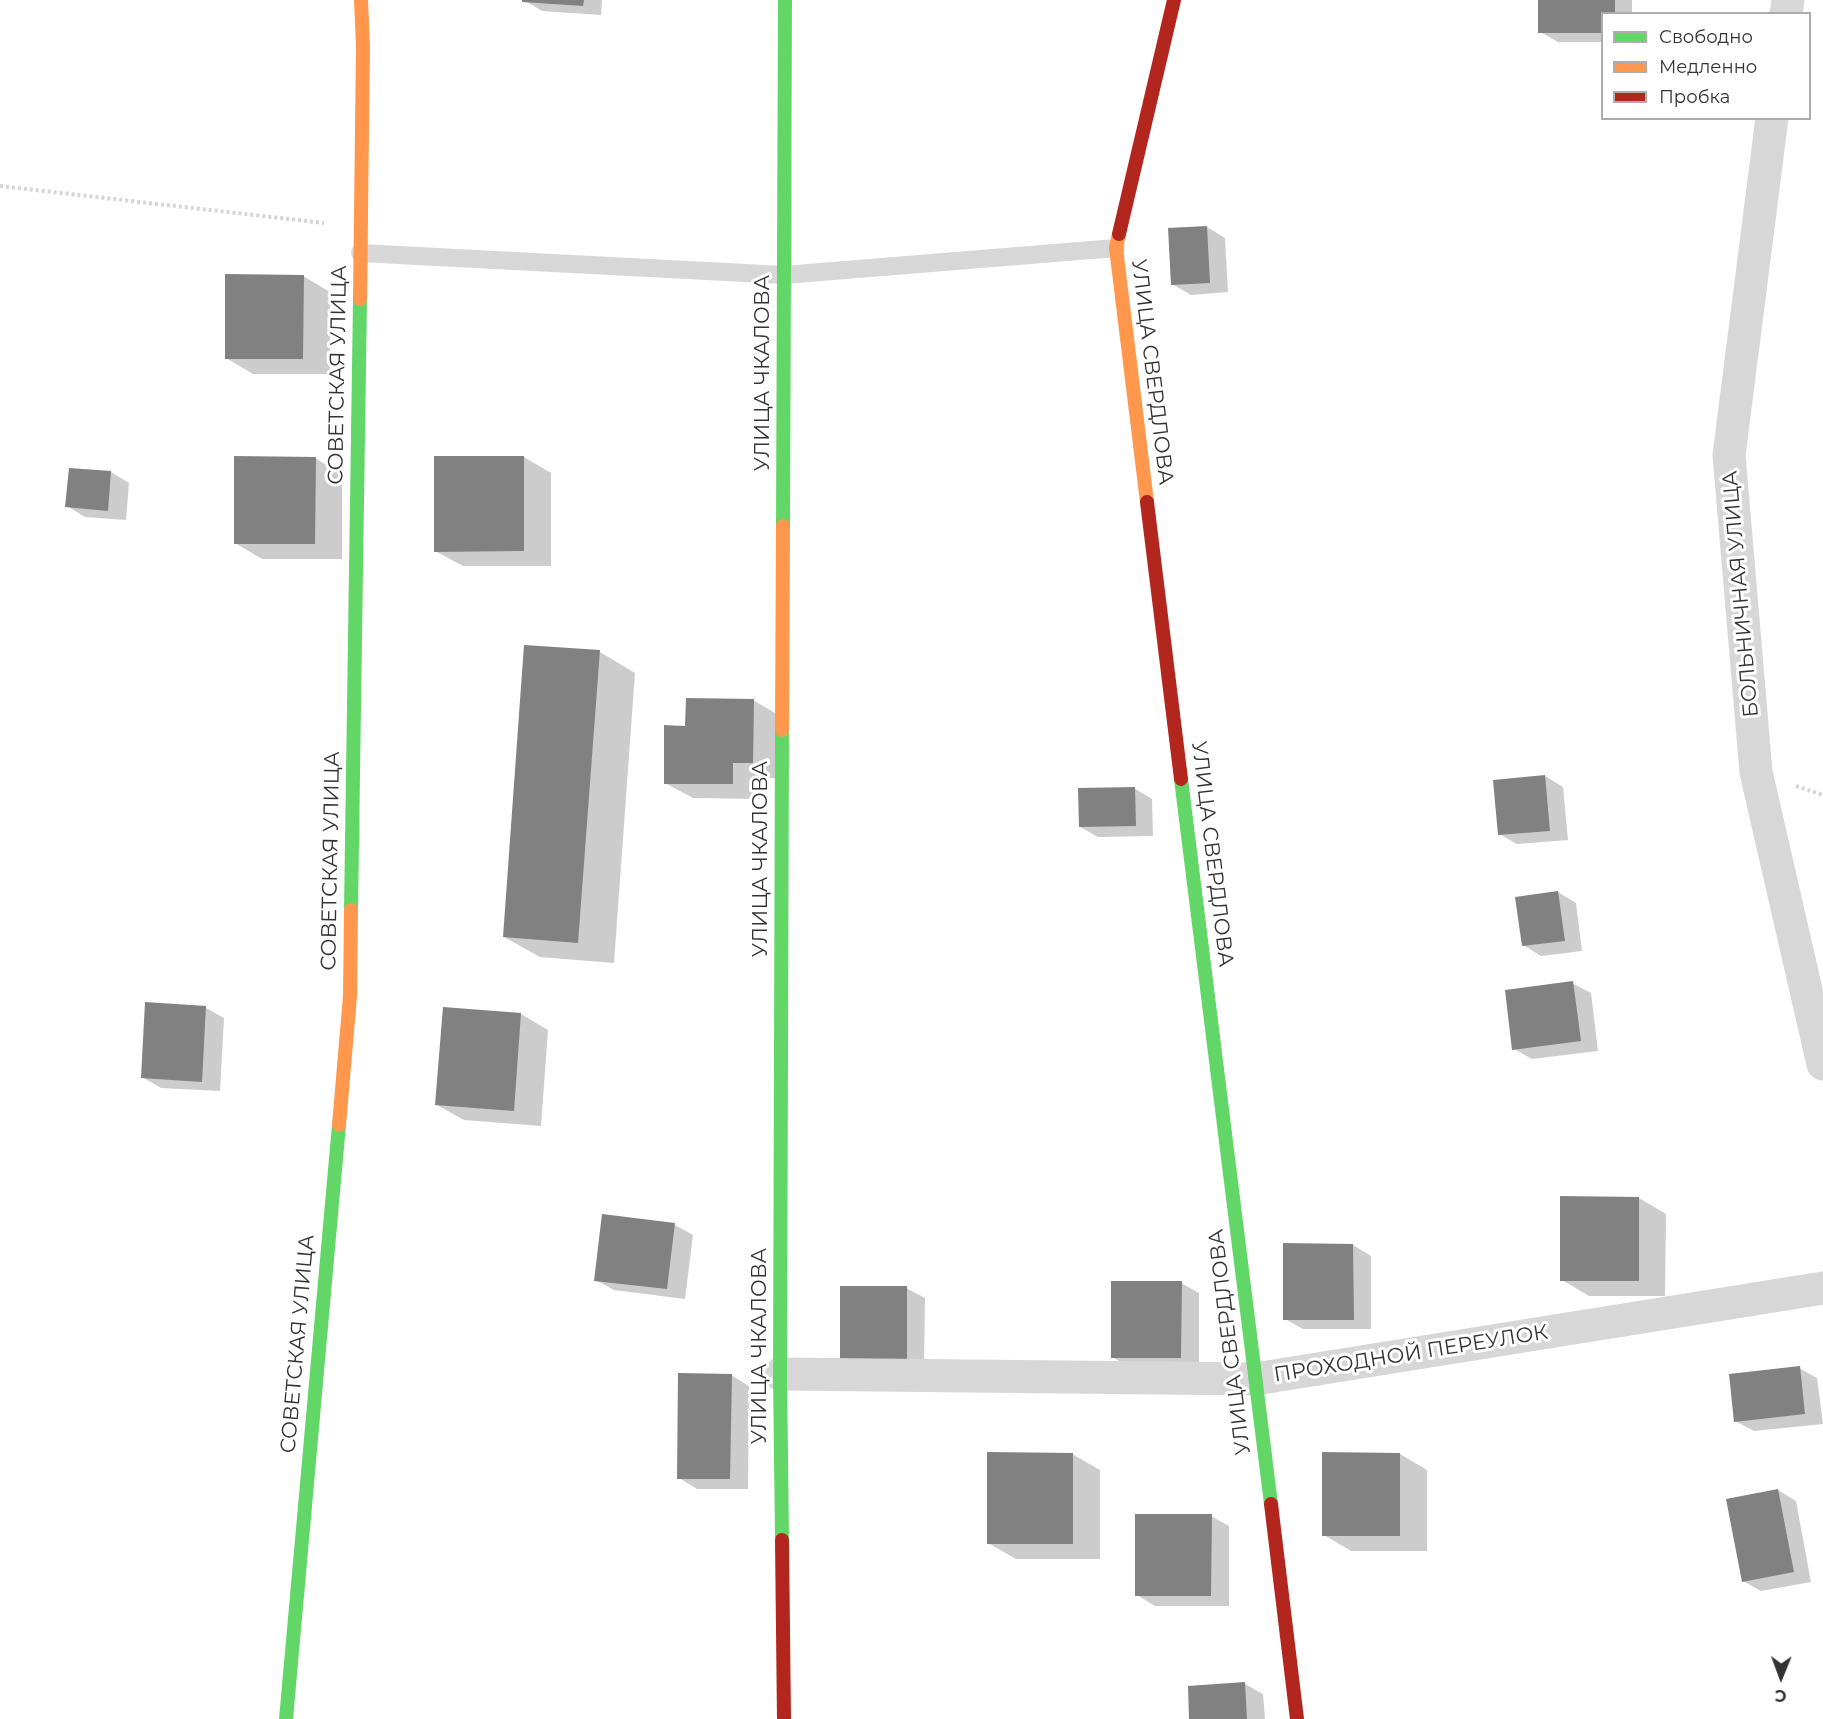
<!DOCTYPE html>
<meta charset="utf-8">
<style>
body{margin:0}
#map{position:relative;width:1823px;height:1719px;overflow:hidden;background:#fff;font-family:Montserrat,sans-serif}
canvas{display:block}
.legend{position:absolute;left:1601px;top:12px;width:210px;height:108px;box-sizing:border-box;background:#fff;border:2px solid #adadad;margin:0;padding:8px 10px;list-style:none;font-size:18px;color:#333}
.legend li{display:flex;align-items:center;gap:12px;height:30px}
.legend b{width:30px;border:2px solid #adadad}
.north{position:absolute;left:1751px;top:1647px;width:60px;height:60px;-webkit-text-stroke:4px #fff;paint-order:stroke;rotate:181deg;font-size:16px;font-weight:700;line-height:24px;text-align:center;color:#333}
.north::after{content:'';display:block;margin:auto;width:21px;height:27px;background:#333;clip-path:polygon(50% 0,100% 100%,50% 72%,0 100%)}
</style>
<div id="map">
<canvas width="1823" height="1719"></canvas>
<ul class="legend">
<li><b style="height:8px;background:#63d668"></b>Свободно</li>
<li><b style="height:8px;background:#ff974d"></b>Медленно</li>
<li><b style="height:8px;background:#b3261e"></b>Пробка</li>
</ul>
<div class="north">С</div>
</div>
<script>
const context = document.querySelector('canvas').getContext('2d');
context.lineJoin = 'round';
function fillPath(path, color) { context.fillStyle = color; context.fill(path, 'evenodd'); }
function stroke(path, color, width, dash) { context.strokeStyle = color; context.lineWidth = width; context.lineCap = dash ? 'butt' : 'round'; context.setLineDash(dash || []); context.stroke(path); }
function write(font, color, halo, rows, align = 'center') {
  context.font = font + ' Montserrat,sans-serif'; context.lineWidth = 6; context.setLineDash([]); context.textBaseline = 'middle'; context.strokeStyle = halo; context.fillStyle = color; for (const [text, x, y, turn = 0] of rows) {
    context.save(); context.translate(x, y); context.rotate((+turn || 0) * Math.PI / 180); context.textAlign = isNaN(turn) ? turn : align; if (halo) context.strokeText(text, 0, 0); context.fillText(text, 0, 0); context.restore();
  }
}
fillPath(new Path2D(`
 M524 0H602L601 15 542 11Z
 M1540 0H1632V14H1602V42H1558L1540 32Z
 M1207 227 1225 238 1228 292 1191 295 1172 284Z
 M303 276 330 292V374H253L226 358Z
 M524 457 551 473V566H463L435 551Z
 M315 458 342 474V559H262L235 543Z
 M111 472 129 483 126 520 85 517 67 506Z
 M600 652 635 673 614 963 540 957 504 937Z
 M753 700 780 716V778H760V799L693 798 665 783 687 727Z
 M1545 776 1563 787 1568 840 1517 844 1499 834Z
 M1134 788 1152 799 1153 836 1098 837 1080 827Z
 M1558 892 1576 903 1582 951 1541 956 1523 945Z
 M1572 983 1591 993 1598 1051 1532 1059 1514 1049Z
 M147 1004 206 1008 224 1018 220 1091 161 1088 142 1077Z
 M521 1014 548 1030 541 1126 464 1120 437 1105Z
 M1639 1198 1666 1214 1665 1296H1589L1562 1280Z
 M675 1225 693 1235 685 1299 614 1290 596 1280Z
 M1353 1245 1371 1256V1329H1303L1285 1319Z
 M1181 1283 1199 1293V1367H1130L1112 1357Z
 M906 1288 925 1298 924 1368H859Z
 M1799 1368 1817 1378 1823 1424 1754 1431 1735 1421Z
 M731 1375 749 1386 748 1489H697L679 1478Z
 M1072 1454 1100 1470V1559H1016L988 1543Z
 M1400 1454 1427 1470V1551H1351L1324 1535Z
 M1778 1490 1796 1501 1811 1582 1761 1591 1743 1581Z
 M1211 1516 1229 1526V1606H1155L1137 1595Z
 M1245 1684 1263 1694 1265 1719H1191Z`), '#0003');
fillPath(new Path2D(`
 M522 0H584L583 6 522 2Z
 M1538 0H1615V14H1602V33H1538Z
 M1207 226 1210 283 1171 285 1168 228Z
 M225 274 304 275 303 359H225Z
 M234 456 316 457 315 544H234Z
 M434 456H524V551L434 552Z
 M69 468 111 471 108 511 65 507Z
 M524 645 600 650 578 943 503 937Z
 M686 698 754 699 753 763H733V784H664V725L685 726Z
 M1545 775 1550 831 1498 835 1493 780Z
 M1135 787 1136 826 1079 827 1078 788Z
 M1558 891 1565 941 1522 946 1515 897Z
 M1573 981 1581 1041 1512 1050 1505 990Z
 M145 1002 206 1006 202 1082 141 1078Z
 M443 1007 521 1013 514 1111 435 1105Z
 M1560 1196 1639 1197V1281H1560Z
 M602 1214 675 1223 667 1289 594 1281Z
 M1283 1243 1353 1244 1354 1320H1283Z
 M1111 1281H1182L1181 1358H1111Z
 M840 1286H907V1359H840Z
 M1800 1366 1805 1414 1734 1422 1729 1374Z
 M678 1373 732 1374 730 1479H677Z
 M987 1452 1073 1453V1544H987Z
 M1322 1452 1400 1453V1536H1322Z
 M1778 1489 1794 1572 1742 1582 1726 1499Z
 M1135 1514H1212L1211 1596H1135Z
 M1245 1682 1247 1719H1189L1188 1686Z`), '#818181');
stroke(new Path2D(`
 M0 186 324 223
 M1796 786 1823 795`), '#d6d6d6', 4, [3, 3]);
stroke(new Path2D(`
 M360 253 784 275 1116 248`), '#d7d7d7', 18);
stroke(new Path2D(`
 M1786 14 1788 0
 M1772 118 1729 455 1756 772 1823 1064
 M780 1374 1255 1379 1823 1288`), '#d7d7d7', 33);
stroke(new Path2D(`
 M783 526 785 0
 M1181 779 1271 1504
 M351 910 360 299
 M782 1540 780 1374 782 730
 M286 1719 339 1125`), '#63d668', 14);
stroke(new Path2D(`
 M1119 234 1116 248 1147 502
 M360 299 363 46 361 0
 M782 730 783 526
 M339 1125 350 996 351 910`), '#ff974d', 14);
stroke(new Path2D(`
 M1119 234 1174 0
 M1147 502 1181 779
 M1271 1504 1297 1719
 M782 1540 784 1719`), '#b3261e', 14);
write('21px', '#333', '#fff', [
 ["УЛИЦА СВЕРДЛОВА",1152,372,83],
 ["УЛИЦА ЧКАЛОВА",763,373,-90],
 ["СОВЕТСКАЯ УЛИЦА",338,375,-89],
 ["БОЛЬНИЧНАЯ УЛИЦА",1741,594,-95],
 ["УЛИЦА СВЕРДЛОВА",1212,854,83],
 ["УЛИЦА ЧКАЛОВА",761,859,-90],
 ["СОВЕТСКАЯ УЛИЦА",331,861,-89],
 ["УЛИЦА СВЕРДЛОВА",1230,1342,-97],
 ["СОВЕТСКАЯ УЛИЦА",298,1344,-85],
 ["УЛИЦА ЧКАЛОВА",760,1346,-90],
 ["ПРОХОДНОЙ ПЕРЕУЛОК",1411,1354,-9]
]);
</script>
